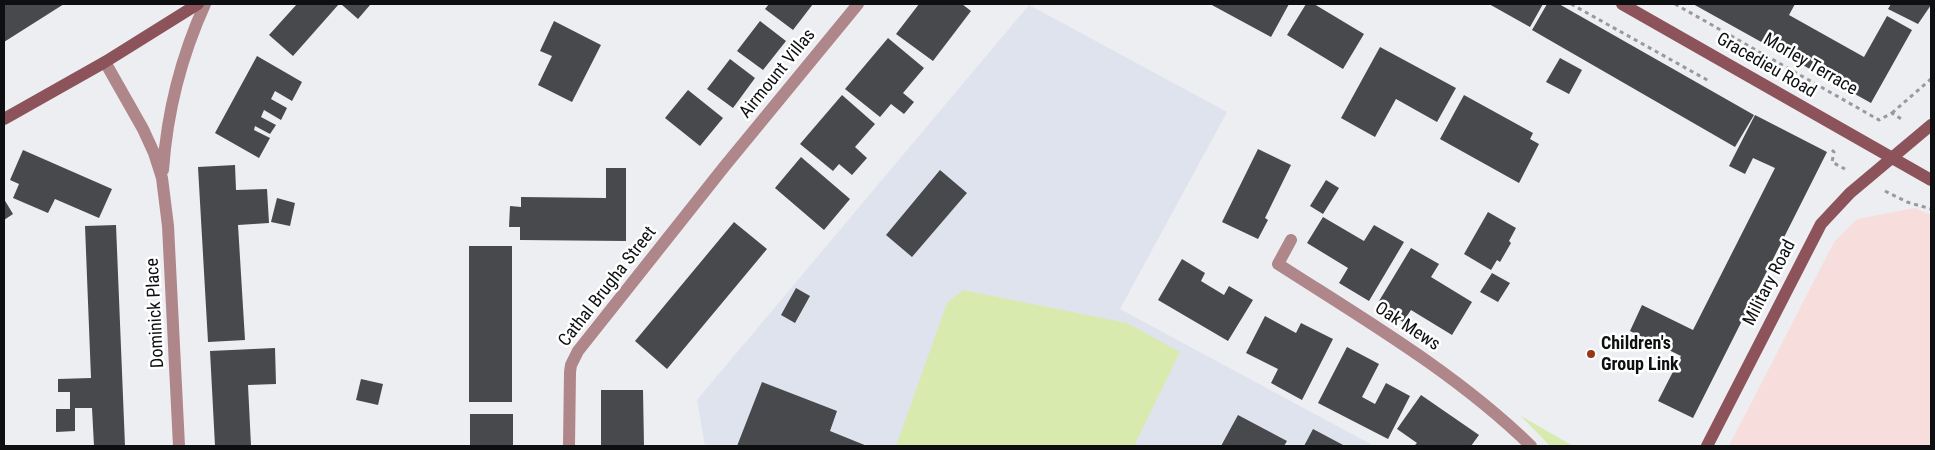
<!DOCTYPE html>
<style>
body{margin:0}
#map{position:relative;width:1935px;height:450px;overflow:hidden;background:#eceef2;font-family:"Roboto Condensed",sans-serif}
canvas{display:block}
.frame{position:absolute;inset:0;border:5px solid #0e0f10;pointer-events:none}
</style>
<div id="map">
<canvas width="1935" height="450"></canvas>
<div class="frame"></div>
</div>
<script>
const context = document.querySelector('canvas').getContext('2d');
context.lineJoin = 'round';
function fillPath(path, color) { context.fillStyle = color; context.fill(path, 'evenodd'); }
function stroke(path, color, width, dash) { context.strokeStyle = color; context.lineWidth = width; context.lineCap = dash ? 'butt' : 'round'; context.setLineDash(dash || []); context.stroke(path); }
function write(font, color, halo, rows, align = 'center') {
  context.font = font + ' "Roboto Condensed",sans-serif'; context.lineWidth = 5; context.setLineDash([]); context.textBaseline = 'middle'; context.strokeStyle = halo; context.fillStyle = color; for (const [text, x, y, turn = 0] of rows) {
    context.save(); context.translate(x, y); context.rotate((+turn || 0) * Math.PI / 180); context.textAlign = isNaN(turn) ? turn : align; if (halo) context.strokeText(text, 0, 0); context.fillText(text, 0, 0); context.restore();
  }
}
fillPath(new Path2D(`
 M1915 208 1931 215V446H1729L1834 242 1857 219Z`), '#f8dddd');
fillPath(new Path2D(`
 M1029 5 1227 112 1120 309 1374 446H705L697 400Z`), '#dee3ee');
fillPath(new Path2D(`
 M963 290 1127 323 1180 352 1134 446H896L947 303Z
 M1521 416 1573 446H1550Z`), '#d9eaae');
fillPath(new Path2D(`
 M4 4H64L4 42Z
 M297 4H339L293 56 269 35Z
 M341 4H368L370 5 358 19Z
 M769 4H813L793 30 765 9Z
 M919 4H962L971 11 933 61 896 34Z
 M1210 4H1289L1271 37Z
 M1306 4H1314L1364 34 1343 69 1287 35Z
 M1489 4H1543L1530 27Z
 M1547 4H1559L1754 115 1735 147 1532 30Z
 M1693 4H1795L1789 15 1864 57 1887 16 1912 30 1871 103Z
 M1891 4H1931V5L1918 24 1888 9Z
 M554 21 601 45 572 102 538 85 552 56 540 51Z
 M760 21 786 41 763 70 737 51Z
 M888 38 924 68 903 93 914 102 904 114 891 104 880 117 845 89Z
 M1380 47 1456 88 1437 122 1396 99 1375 137 1341 118Z
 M257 56 302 82 292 101 275 91 271 99 287 108 281 120 264 110 261 117 276 125 270 134 255 126 254 130 270 138 259 158 215 133Z
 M1560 58 1582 70 1569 94 1546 82Z
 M730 59 755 78 733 108 707 89Z
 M688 90 723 118 700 146 665 118Z
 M842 95 875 124 855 147 867 158 852 175 839 164 833 171 800 144Z
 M1464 95 1533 133 1530 139 1539 144 1519 183 1440 139Z
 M1755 115 1827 152 1693 418 1658 401 1681 356 1630 331 1642 305 1693 330 1775 168 1753 158 1745 174 1729 166Z
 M1258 149 1291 165 1265 218 1268 220 1258 239 1222 222Z
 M23 150 112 189 99 218 55 199 48 213 13 198 19 184 10 180Z
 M801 157 850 199 824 230 775 188Z
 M235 165 236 190 267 189 269 223 238 225 245 340 208 342 198 167Z
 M606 168H626V241L520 240V227H509L510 206 521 207V197L606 198Z
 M940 170 967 193 912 257 886 235Z
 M1326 180 1339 188 1323 214 1310 206Z
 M277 198 295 203 290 226 271 222Z
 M4 199 13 214 4 220Z
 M1488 212 1516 228 1509 241 1511 243 1500 262 1497 260 1491 270 1464 254Z
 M1323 217 1364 241 1374 225 1404 242 1369 301 1339 283 1348 268 1307 243Z
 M734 222 767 249 667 369 635 341Z
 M116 225 125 446H94L92 408H75V431L56 432V409H70V392H58V379L91 378 85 226Z
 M469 246H512V402H469Z
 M1411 248 1439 264 1431 277 1472 302 1452 335 1411 310 1403 322 1376 306Z
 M1182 259 1205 273 1201 281 1224 295 1229 286 1253 300 1228 341 1158 300Z
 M1492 273 1510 283 1498 302 1480 292Z
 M796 288 810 296 795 323 781 315Z
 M1265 316 1296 333 1301 323 1333 339 1302 400 1271 383 1278 369 1246 353Z
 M1347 347 1379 364 1362 397 1375 404 1386 383 1410 396 1388 439 1318 403Z
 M275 348 276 384 248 385 251 446H215L210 351Z
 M361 379 383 384 378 405 356 400Z
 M762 382 837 411 830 431 867 446H737Z
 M601 390H643L644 446H601Z
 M1421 395 1479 435 1471 446H1414L1417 443 1397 429Z
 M470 414H513V446H470Z
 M1238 415 1287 441 1284 446H1221Z
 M1313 429 1345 446H1304Z`), '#47494c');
stroke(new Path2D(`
 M1571 4 1709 81
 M1675 4 1879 120 1892 113 1903 120
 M1892 113 1931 79
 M1832 150 1834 152 1832 162 1845 169
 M1885 191 1907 202 1931 209`), '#98999c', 3, [4, 4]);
stroke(new Path2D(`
 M105 62 143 129 154 153 162 178 168 226 179 446
 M163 170C167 112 181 57 205 4
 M1291 240 1278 264C1365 320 1456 373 1531 446
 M569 446 570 372 571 365 578 351 724 167 858 4`), '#af8689', 12);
stroke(new Path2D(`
 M1622 4 1931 180
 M4 119 105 62 198 4
 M1707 446 1821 224 1850 193 1931 125`), '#8c545a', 12);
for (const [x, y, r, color] of [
 [1591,354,5,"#9c3515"]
]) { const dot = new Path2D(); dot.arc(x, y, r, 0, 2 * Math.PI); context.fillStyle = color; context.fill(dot); stroke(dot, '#fff', 2); }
write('18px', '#0e0f10', '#fff', [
 ["Morley Terrace",1810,65,30],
 ["Gracedieu Road",1766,66,30],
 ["Airmount Villas",778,74,-51],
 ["Military Road",1770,283,-63],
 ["Cathal Brugha Street",608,287,-52],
 ["Dominick Place",156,313,-93],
 ["Oak Mews",1407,327,33]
]);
write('bold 18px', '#0e0f10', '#fff', [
 ["Children's",1601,344],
 ["Group Link",1601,365]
], 'left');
</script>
